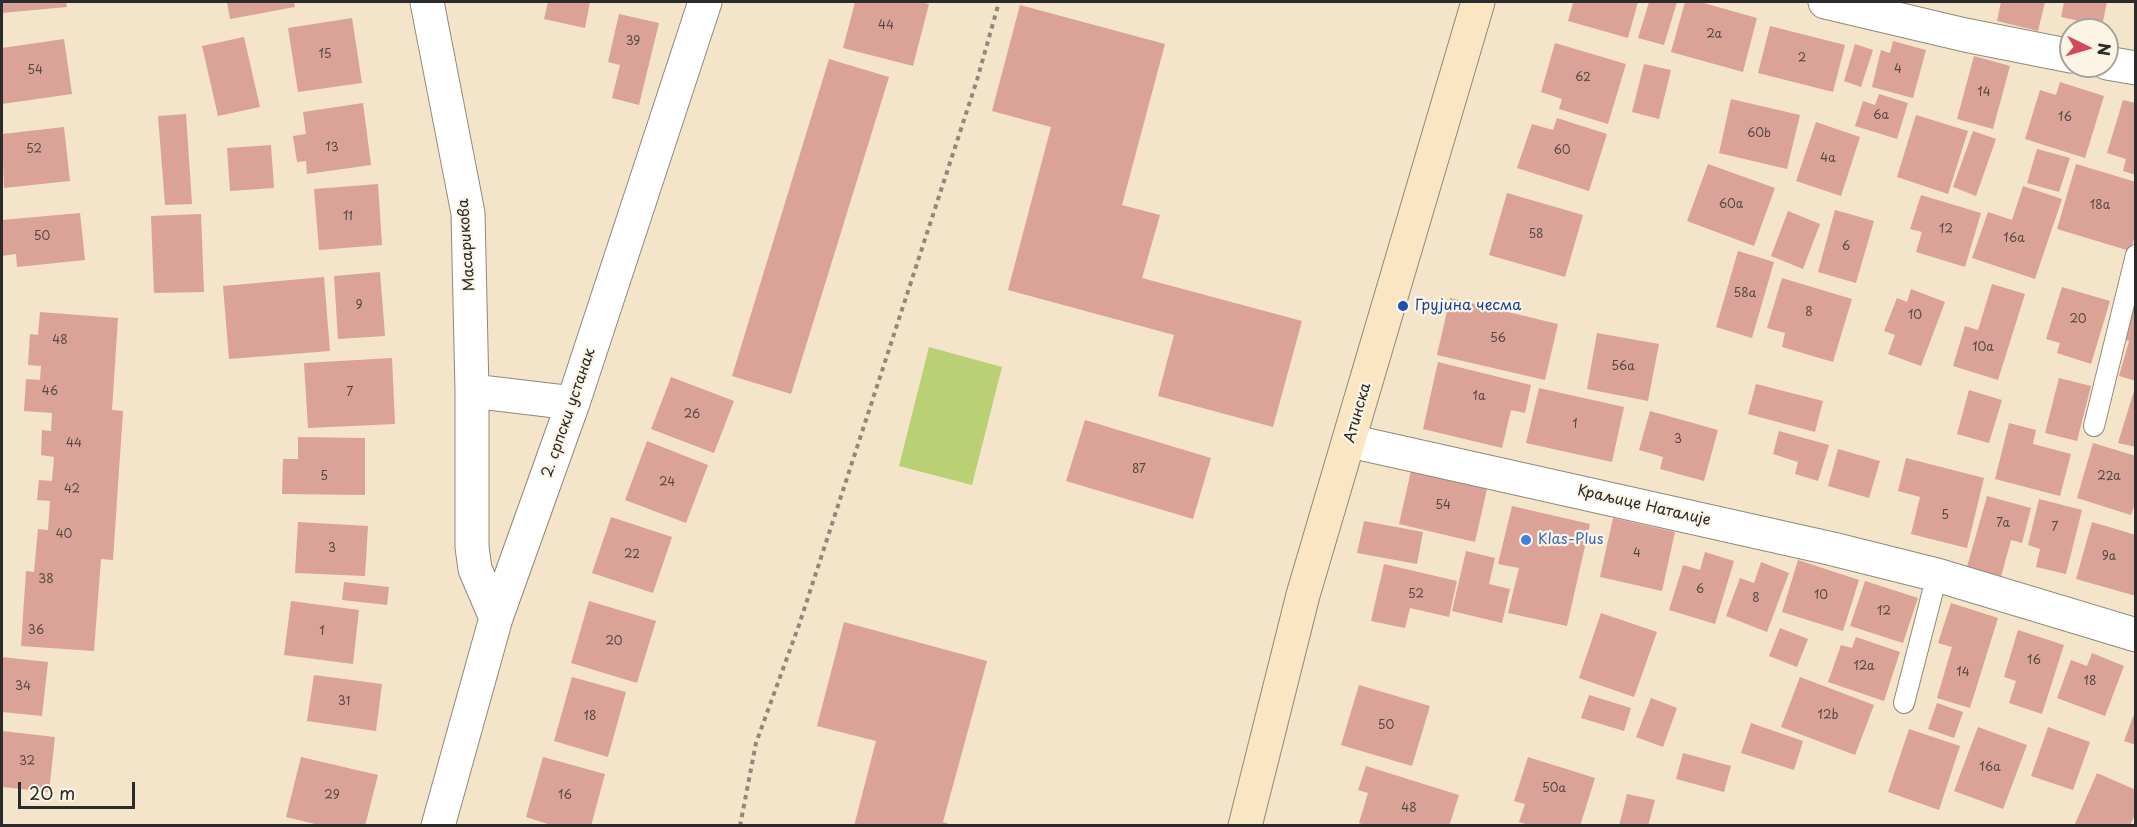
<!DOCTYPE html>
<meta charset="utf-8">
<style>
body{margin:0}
#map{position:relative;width:2137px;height:827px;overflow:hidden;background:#f4e4c9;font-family:"Playpen Sans",sans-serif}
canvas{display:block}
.frame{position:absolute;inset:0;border:3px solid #2b2b2b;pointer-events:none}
.north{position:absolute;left:2059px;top:18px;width:60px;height:60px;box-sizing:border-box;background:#fcf5e5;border:2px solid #a8a49b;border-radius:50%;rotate:95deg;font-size:16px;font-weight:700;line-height:24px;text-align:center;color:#2b2b2b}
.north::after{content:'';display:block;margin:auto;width:21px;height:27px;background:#d1495b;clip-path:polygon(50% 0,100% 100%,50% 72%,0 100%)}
.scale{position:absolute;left:18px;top:782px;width:117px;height:27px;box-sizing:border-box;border:3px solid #2b2b2b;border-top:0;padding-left:8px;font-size:18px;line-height:21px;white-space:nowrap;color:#2b2b2b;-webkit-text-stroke:4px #fcf5e5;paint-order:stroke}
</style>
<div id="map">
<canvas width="2137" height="827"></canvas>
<div class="frame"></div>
<div class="north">N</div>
<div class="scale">20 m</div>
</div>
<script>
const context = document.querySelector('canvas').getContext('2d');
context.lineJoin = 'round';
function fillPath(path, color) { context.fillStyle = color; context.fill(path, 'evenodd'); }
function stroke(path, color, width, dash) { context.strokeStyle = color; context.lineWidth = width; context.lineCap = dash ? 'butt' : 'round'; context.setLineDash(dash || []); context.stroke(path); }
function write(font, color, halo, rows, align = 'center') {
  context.font = font + ' "Playpen Sans",sans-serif'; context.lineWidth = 4.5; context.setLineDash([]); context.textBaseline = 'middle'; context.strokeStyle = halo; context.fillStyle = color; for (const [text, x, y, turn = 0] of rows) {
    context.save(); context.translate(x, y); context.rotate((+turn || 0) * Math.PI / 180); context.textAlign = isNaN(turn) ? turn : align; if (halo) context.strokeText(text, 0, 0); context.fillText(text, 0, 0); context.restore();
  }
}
fillPath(new Path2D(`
 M929 347 1002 367 972 485 899 466Z`), '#bad074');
fillPath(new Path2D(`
 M2 2H66L67 7 2 13Z
 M227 2H294L295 7 230 19Z
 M548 2H590L585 28 544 19Z
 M855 2H919L929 4 913 66 843 48Z
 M1569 2H1638L1628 38 1568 21 1573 3Z
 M1649 2H1677L1664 45 1638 38Z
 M1685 2H1700L1757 18 1743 72 1671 52Z
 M2001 2H2045L2038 31 1997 21Z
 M2064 2H2107L2102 26 2061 17Z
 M1020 5 1165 44 1122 205 1160 215 1142 278 1302 321 1273 427 1158 396 1174 335 1008 290 1051 127 992 111Z
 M619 14 659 23 639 105 612 98 620 65 608 62Z
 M352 18 362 83 298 92 288 28Z
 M1770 26 1845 45 1833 92 1758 73Z
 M244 37 260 107 218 116 202 46Z
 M64 39 72 94 2 104V48Z
 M1893 41 1926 50 1913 98 1872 87 1881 50 1890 53Z
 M1555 43 1626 64 1608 124 1559 109 1562 99 1541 92Z
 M1855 44 1873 50 1861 87 1844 81Z
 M1974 56 2010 66 1993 129 1957 119Z
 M829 59 889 77 791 394 732 376Z
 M1644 64 1671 70 1659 119 1632 112Z
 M2060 82 2104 96 2085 158 2025 139 2040 90 2056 95Z
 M1879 94 1908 103 1897 139 1855 126 1863 101 1875 105Z
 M1731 99 1800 115 1787 169 1719 153Z
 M2123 100 2136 103V175L2123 171 2126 159 2107 153Z
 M363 103 371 165 307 174 306 161 297 162 293 136 306 134 303 112Z
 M186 114 192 204 165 205 158 116Z
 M1916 115 1968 131 1948 194 1897 177Z
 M1557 118 1607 134 1589 191 1517 168 1532 124 1553 130Z
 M1816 122 1860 137 1841 196 1796 181Z
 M64 127 70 181 4 188 2 134Z
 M1973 131 1996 139 1976 196 1953 187Z
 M271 145 274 188 230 191 227 148Z
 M2037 149 2070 158 2059 192 2027 183Z
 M1708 164 1775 188 1754 246 1687 221Z
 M2076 164 2136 182V233L2130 251 2057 229Z
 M378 184 382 245 319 250 314 189Z
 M2023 186 2062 199 2035 279 1972 258 1988 212 2012 220Z
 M1507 193 1583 215 1565 277 1489 255Z
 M1921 195 1981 213 1965 267 1916 252 1922 232 1910 229Z
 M1835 210 1874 221 1856 283 1818 272Z
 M1788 211 1820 224 1803 269 1771 256Z
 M80 213 85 260 17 267 16 254 2 256V220Z
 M201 214 204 292 154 293 151 216Z
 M1738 251 1774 262 1752 338 1716 327Z
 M380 272 385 336 338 339 334 276Z
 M324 277 330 351 229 359 223 286Z
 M1782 278 1852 299 1833 362 1782 347 1785 333 1767 328Z
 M1992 284 2025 294 1998 380 1953 366 1965 326 1978 330Z
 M2062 287 2110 301 2091 364 2057 353 2060 343 2046 339Z
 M1911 289 1945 302 1921 366 1888 354 1895 335 1884 331 1897 298 1907 302Z
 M1450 298 1558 324 1545 380 1437 355Z
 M2135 303H2136V381L2119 376 2129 341 2124 340Z
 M40 312 118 318 112 410 123 411 113 560 101 559 94 651 21 646 26 571 34 572 38 529 48 530 50 501 37 500 39 480 52 481 54 457 41 455 42 430 51 431 52 413 24 411 26 379 40 380 41 366 28 365 30 334 38 335Z
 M1597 333 1659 344 1648 401 1587 389Z
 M392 358 395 424 308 428 304 363Z
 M1438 362 1531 385 1525 413 1511 410 1502 448 1423 429Z
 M671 377 734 401 714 453 651 429Z
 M2059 378 2091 386 2077 441 2045 433Z
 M1756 384 1823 401 1815 432 1748 414Z
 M2136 384V447L2118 443Z
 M1539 388 1624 407 1612 462 1526 443Z
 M1969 390 2002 400 1989 443 1957 434Z
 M1650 411 1718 430 1704 481 1660 469 1663 457 1639 450Z
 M1085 420 1211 458 1193 519 1066 481Z
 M2009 423 2036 430 2033 444 2071 454 2060 496 1995 479Z
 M1779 431 1829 445 1818 481 1795 474 1798 462 1773 454Z
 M298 437 365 438V495L282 494 283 459H298Z
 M647 441 708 465 686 523 625 500Z
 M2093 443 2136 456V501L2131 515 2077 498Z
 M1838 449 1880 461 1869 498 1828 486Z
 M1906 458 1984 478 1967 548 1911 534 1920 497 1898 491Z
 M1411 471 1487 489 1475 542 1399 524Z
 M1987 496 2031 508 2022 543 2011 540 2001 577 1967 567Z
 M2039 499 2082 510 2066 574 2036 567 2040 549 2028 545Z
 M1512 506 1590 524 1567 626 1508 613 1519 568 1498 564Z
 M611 517 672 537 653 593 592 573Z
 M1613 518 1675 532 1662 591 1600 577Z
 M1364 521 1423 532 1417 564 1357 553Z
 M298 522 368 526 365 576 295 573Z
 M2092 522 2136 535V596L2076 579Z
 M1466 551 1495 558 1489 584 1510 589 1502 623 1452 611Z
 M1705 552 1734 561 1715 624 1669 610 1683 565 1700 570Z
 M1798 560 1859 580 1843 631 1782 612Z
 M1761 562 1789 573 1767 632 1726 616 1740 578 1754 583Z
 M1384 564 1457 581 1449 617 1410 608 1405 628 1371 621Z
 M1865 581 1918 598 1903 643 1850 626Z
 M344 582 389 587 387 605 342 600Z
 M291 601 359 610 353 664 284 655Z
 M589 601 656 621 637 683 571 663Z
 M1951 603 1998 618 1970 708 1937 698 1952 647 1938 643Z
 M1601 613 1657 632 1634 697 1579 678Z
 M844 622 987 661 943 822 955 826H854L876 741 817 726Z
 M1780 628 1808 639 1797 667 1769 656Z
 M2018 630 2064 645 2042 714 2009 703 2016 681 2004 677Z
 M1856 637 1900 652 1884 701 1828 682 1841 645 1852 648Z
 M2092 653 2124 666 2105 716 2057 698 2071 660 2087 666Z
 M2 657 48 662 42 716 2 712Z
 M314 675 382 684 376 731 307 721Z
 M572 677 626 692 608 757 554 741Z
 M1800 677 1874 705 1855 755 1781 727Z
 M1359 685 1430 706 1412 766 1341 745Z
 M1589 695 1631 708 1624 731 1581 718Z
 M1651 698 1677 708 1663 747 1636 737Z
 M1937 703 1963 712 1954 738 1928 729Z
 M2136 709V745L2124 741Z
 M1751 723 1803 741 1794 770 1741 753Z
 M1978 727 2027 745 2003 809 1954 791Z
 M2048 727 2090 742 2073 790 2031 776Z
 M1909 729 1960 746 1939 810 1888 792Z
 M2 731 55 737 49 792 2 787Z
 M1683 753 1731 766 1724 792 1676 779Z
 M301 757 378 775 365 826H323L286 817Z
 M543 757 605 774 591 826H554L526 817Z
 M1528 757 1595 778 1580 826H1532L1519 822 1525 804 1514 801Z
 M1366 766 1459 795 1449 826H1368L1359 823 1368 793 1358 790Z
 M2097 773 2136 790V812L2130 826H2074Z
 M1627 794 1655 800 1648 826H1619Z`), '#dba397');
const lane = new Path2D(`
 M2094 426 2136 255
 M1904 703 1937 575`);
const street = new Path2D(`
 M427 2 468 213 472 391 573 403
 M1825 2 1965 35 2071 56
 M2107 63 2136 68
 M472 391V547L475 569 496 618
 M1350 441 1833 549 1937 575 2136 635
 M438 826 496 618 573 403 705 2`);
const secondary = new Path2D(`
 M1245 826 1303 595 1478 2`);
stroke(lane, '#90887a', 22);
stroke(street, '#90887a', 35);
stroke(secondary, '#90887a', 35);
stroke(new Path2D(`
 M740 826 756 743 799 625 977 80 999 2`), '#90887a', 4, [4.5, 4.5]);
stroke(lane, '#fff', 20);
stroke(street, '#fff', 33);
stroke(secondary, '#fbe6c4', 33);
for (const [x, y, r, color] of [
 [1403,306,6,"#1a4fb4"],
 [1526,540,6,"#3f7fe0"]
]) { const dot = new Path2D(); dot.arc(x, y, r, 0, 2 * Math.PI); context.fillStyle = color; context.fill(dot); stroke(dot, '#fcf5e5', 2); }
write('12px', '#574946', null, [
 ["44",886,26],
 ["2a",1714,35],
 ["39",633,42],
 ["15",325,55],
 ["2",1802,59],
 ["4",1898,70],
 ["54",35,71],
 ["62",1583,78],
 ["14",1984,93],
 ["6a",1881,116],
 ["16",2065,118],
 ["60b",1759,134],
 ["13",332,148],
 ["52",34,150],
 ["60",1562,151],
 ["4a",1828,159],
 ["60a",1731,205],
 ["18a",2100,206],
 ["11",348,217],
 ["12",1946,230],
 ["58",1536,235],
 ["50",42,237],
 ["16a",2014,239],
 ["6",1846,247],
 ["58a",1745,294],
 ["9",359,306],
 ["8",1809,313],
 ["10",1915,316],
 ["20",2078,320],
 ["56",1498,339],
 ["48",60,341],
 ["10a",1983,348],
 ["56a",1623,367],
 ["46",50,392],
 ["7",350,393],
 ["1a",1479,397],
 ["26",692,415],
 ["1",1575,425],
 ["3",1678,440],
 ["44",74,444],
 ["87",1139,470],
 ["5",324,477],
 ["22a",2109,477],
 ["24",667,483],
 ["42",72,490],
 ["54",1443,506],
 ["5",1945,516],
 ["7a",2003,524],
 ["7",2055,528],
 ["40",64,535],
 ["3",332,549],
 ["4",1637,554],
 ["22",632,555],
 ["9a",2109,557],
 ["38",46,580],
 ["6",1700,590],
 ["52",1416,595],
 ["10",1821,596],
 ["8",1756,599],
 ["12",1884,612],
 ["36",36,631],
 ["1",322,632],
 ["20",614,642],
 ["16",2034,661],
 ["12a",1864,667],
 ["14",1963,673],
 ["18",2090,682],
 ["34",23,687],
 ["31",344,702],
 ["12b",1828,716],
 ["18",590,717],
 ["50",1386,726],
 ["32",27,762],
 ["16a",1990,768],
 ["50a",1554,789],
 ["29",332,796],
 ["16",565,796],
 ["48",1409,809]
]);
write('15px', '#2b2b2b', '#fcf5e5', [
 ["Масарикова",467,245,-94],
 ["2. српски устанак",569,413,-71],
 ["Атинска",1358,413,-74],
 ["Краљице Наталије",1644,506,13]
]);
write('15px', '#164399', '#fcf5e5', [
 ["Грујина чесма",1415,306]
], 'left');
write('15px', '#366cbe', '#fcf5e5', [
 ["Klas-Plus",1538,540]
], 'left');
</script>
